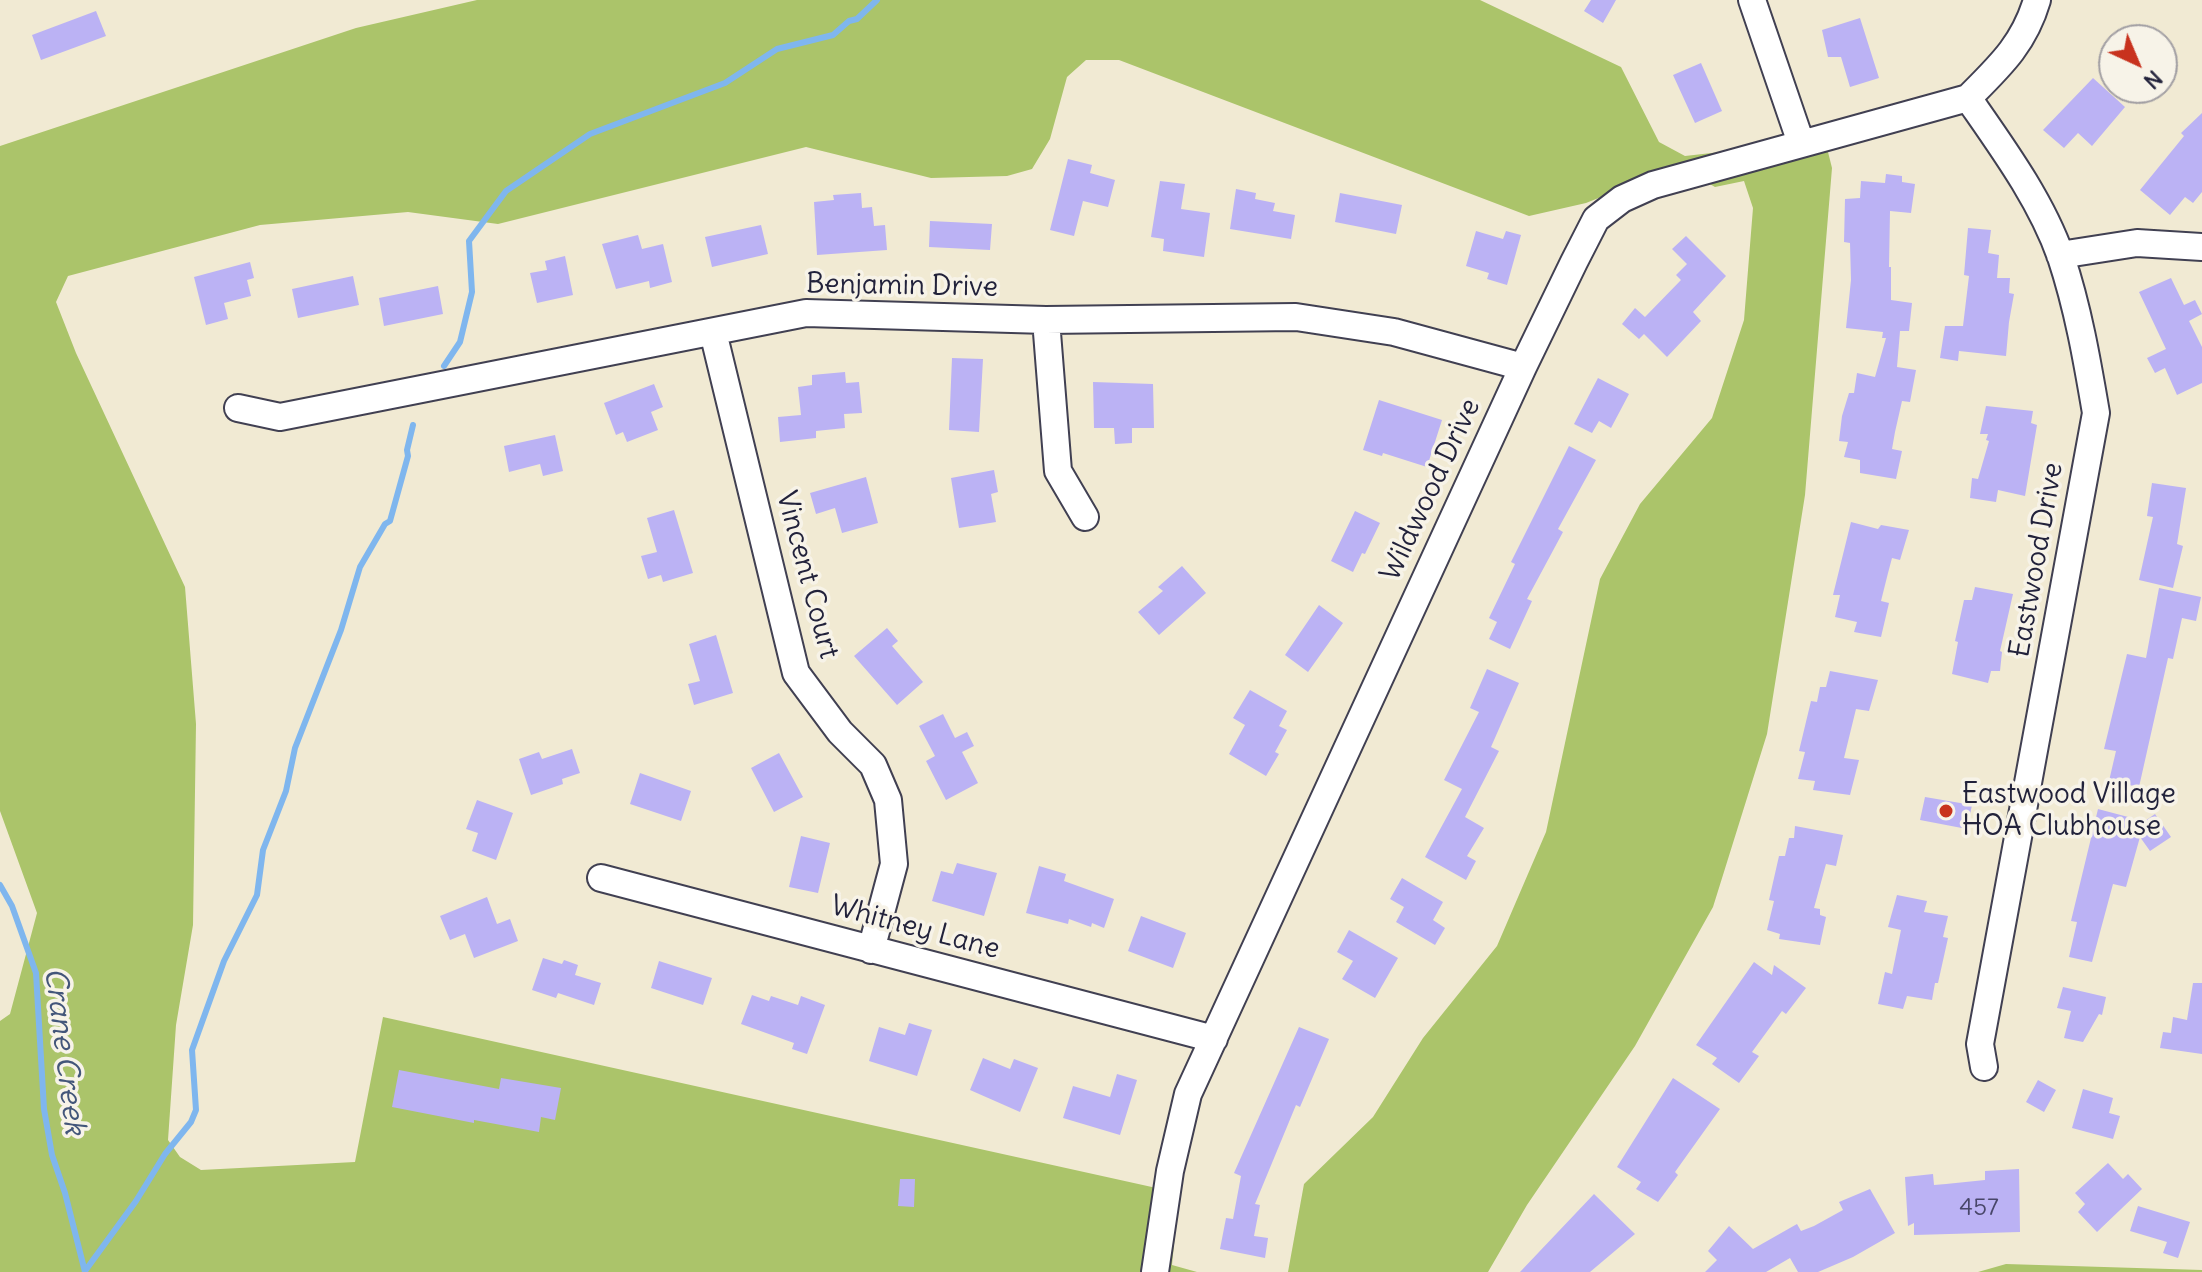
<!DOCTYPE html>
<style>
body{margin:0}
#map{position:relative;width:2202px;height:1272px;overflow:hidden;background:#f1ead3;font-family:Delius,sans-serif}
canvas{display:block}
.north{position:absolute;left:2098px;top:24px;width:80px;height:80px;box-sizing:border-box;background:#f7f3e8;border:2px solid #a29fa3;border-radius:50%;rotate:136deg;font-size:22px;font-weight:700;line-height:32px;text-align:center;color:#22223b}
.north::after{content:'';display:block;margin:auto;width:28px;height:36px;background:#c8321e;clip-path:polygon(50% 0,100% 100%,50% 72%,0 100%)}
</style>
<div id="map">
<canvas width="2202" height="1272"></canvas>
<div class="north">N</div>
</div>
<script>
const context = document.querySelector('canvas').getContext('2d');
context.lineJoin = 'round';
function fillPath(path, color) { context.fillStyle = color; context.fill(path, 'evenodd'); }
function stroke(path, color, width, dash) { context.strokeStyle = color; context.lineWidth = width; context.lineCap = dash ? 'butt' : 'round'; context.setLineDash(dash || []); context.stroke(path); }
function write(font, color, halo, rows, align = 'center') {
  context.font = font + ' Delius,sans-serif'; context.lineWidth = 7; context.setLineDash([]); context.textBaseline = 'middle'; context.strokeStyle = halo; context.fillStyle = color; for (const [text, x, y, turn = 0] of rows) {
    context.save(); context.translate(x, y); context.rotate((+turn || 0) * Math.PI / 180); context.textAlign = isNaN(turn) ? turn : align; if (halo) context.strokeText(text, 0, 0); context.fillText(text, 0, 0); context.restore();
  }
}
fillPath(new Path2D(`
 M477 0H1480L1621 67 1659 142 1685 156 1738 150 1780 163 1827 148 1832 168 1805 495 1767 734 1713 907 1635 1046 1527 1205 1488 1272H1288L1304 1184 1373 1117 1423 1038 1497 946 1546 832 1600 579 1640 504 1712 418 1744 320 1753 208 1744 181 1715 187 1679 166 1586 203 1529 216 1119 60H1086L1067 77 1050 139 1032 169 1007 176 931 178 806 147 498 224 408 212 260 225 68 276 56 302 76 353 185 587 196 724 193 925 176 1025 168 1140 180 1157 201 1170 355 1162 383 1017 1179 1193 1172 1265 1197 1272H0V1021L10 1014 37 913 0 811V146L356 28Z
 M2006 1264 2202 1270V1272H1978Z`), '#abc46a');
stroke(new Path2D(`
 M444 366 460 342 472 292 469 241 506 191 590 134 725 83 777 49 833 35 849 21 857 19 877 0
 M0 885 12 906 36 973 44 1109 52 1155 65 1193 85 1272
 M85 1271 136 1201 165 1154 191 1122 196 1110 192 1050 224 961 257 895 263 850 286 791 295 748 341 630 360 567 385 524 390 521 408 456 407 450 413 425`), '#7fb6ee', 6);
fillPath(new Path2D(`
 M1591 0H1616L1603 23 1584 11Z
 M96 11 106 36 41 60 32 35Z
 M1860 18 1879 78 1850 87 1841 57H1828L1822 30Z
 M1701 63 1722 111 1695 123 1673 75Z
 M2093 78 2125 107 2092 146 2078 133 2064 148 2043 130Z
 M2202 113V192L2193 203 2185 197 2170 215 2140 190 2184 136 2181 133Z
 M1068 159 1092 165 1090 173 1115 180 1108 207 1083 201 1074 236 1050 230Z
 M1886 174 1902 176V182L1915 184 1911 213 1890 211 1889 267H1891V300L1912 303 1909 331H1900L1897 367 1916 370 1910 402 1902 401 1895 432 1892 449 1902 451 1896 479 1860 473V460L1844 457 1848 442 1839 441 1842 416 1849 393H1854L1857 373 1875 377 1886 338H1882L1883 332 1846 328 1851 280 1850 243 1844 242 1845 199 1860 198 1861 181 1885 183Z
 M1160 181 1185 184 1181 209 1210 213 1204 257 1163 251 1164 239 1151 237Z
 M1236 189 1256 193 1255 199 1275 203 1273 211 1295 215 1291 239 1230 229Z
 M861 193 862 208 872 207 874 226 885 225 887 250 817 255 814 202 834 200 833 195Z
 M1340 193 1402 205 1396 234 1335 222Z
 M930 221 992 224 990 250 929 247Z
 M761 225 768 254 712 267 705 237Z
 M1968 228 1991 230 1988 253 1999 255 1997 278H2010L2009 293 2014 294 2009 322 2006 356 1959 351 1958 361 1940 358 1945 326H1963L1969 276 1964 275Z
 M1476 231 1503 239 1506 231 1521 235 1507 285 1487 279 1489 273 1466 266Z
 M638 235 642 249 663 244 672 282 650 288 649 281 616 289 602 244Z
 M1686 236 1726 276 1693 312 1701 321 1667 357 1644 334 1639 339 1622 324 1635 308 1645 317 1681 280 1676 275 1687 264 1672 249Z
 M565 256 573 295 537 303 530 273 547 270 545 261Z
 M250 262 254 278 247 280 251 296 224 303 228 319 206 325 194 277Z
 M353 276 359 305 298 318 292 289Z
 M2171 278 2184 305 2195 300 2202 314 2189 321 2202 347V383L2177 395 2165 368 2155 373 2147 358 2166 349 2139 292Z
 M438 286 443 314 384 326 379 298Z
 M952 358 983 359 979 432 949 430Z
 M845 372 846 383 859 382 862 413 844 414 845 428 816 431V438L780 442 778 417 801 415 798 387 812 385V375Z
 M1598 378 1629 394 1611 428 1599 421 1592 433 1574 424Z
 M1093 382 1153 384 1154 428H1132V443L1115 444 1114 428H1094Z
 M654 384 663 407 651 412 658 430 627 442 623 432 616 435 604 403Z
 M1379 400 1442 420 1427 467 1383 453 1382 456 1363 450Z
 M1986 406 2033 411 2031 423 2037 425 2025 496 1998 490 1996 502 1970 498 1972 478 1978 479 1989 441 1986 440 1988 434H1980Z
 M555 435 563 471 543 476 540 464 509 472 504 446Z
 M1569 446 1596 460 1558 529 1563 532 1527 599 1532 601 1510 649 1489 639 1497 622 1489 618 1515 564 1511 562Z
 M994 470 998 492 991 494 996 522 959 528 951 478Z
 M866 477 878 523 842 533 835 508 816 514 810 493Z
 M2152 483 2186 488 2177 544 2183 546 2173 588 2139 580 2153 517 2147 516Z
 M674 510 693 573 663 582 661 575 648 579 641 556 657 552 647 518Z
 M1355 511 1380 523 1365 554 1362 553 1353 572 1331 561Z
 M1851 522 1878 529 1881 525 1909 530 1900 560 1892 558 1888 573 1881 601 1889 603 1881 637 1854 632 1857 622 1835 617 1840 595H1833Z
 M1182 566 1206 593 1159 635 1138 612 1163 591 1158 587Z
 M1975 587 2013 594 2000 651 2002 652 2000 671H1991L1988 683 1952 674 1958 642 1955 641 1964 600H1972Z
 M2159 588 2201 597 2196 621 2182 618 2173 659 2168 658 2139 787 2109 781 2116 751 2104 749 2127 654 2146 658Z
 M1319 605 1343 623 1308 672 1285 655Z
 M887 628 898 641 892 646 923 682 897 705 854 656Z
 M716 635 733 693 694 705 688 684 700 681 689 644Z
 M1487 669 1519 683 1491 747 1499 751 1465 817 1484 828 1467 856 1476 861 1466 880 1425 857 1462 789 1444 780 1479 712 1470 708Z
 M1830 671 1878 680 1869 711 1856 709 1844 758 1859 760 1850 795 1813 790 1815 781 1798 779 1805 752 1799 751 1811 701 1817 702 1820 687H1826Z
 M1250 690 1287 711 1279 726 1287 730 1275 752 1279 754 1266 776 1229 754 1245 725 1233 718Z
 M943 714 955 738 967 732 974 746 962 752 978 783 946 800 926 761 935 756 919 726Z
 M572 749 580 773 562 779 563 784 531 795 519 759 539 752 542 759Z
 M779 753 803 797 774 812 751 768Z
 M640 773 691 791 681 821 630 804Z
 M1925 797 1972 805 1967 829 1920 820Z
 M477 800 513 813 496 860 472 851 478 833 466 829Z
 M2098 809 2132 818 2129 832 2155 814 2171 837 2150 851 2140 837 2126 887 2113 884 2092 962 2069 957 2077 922 2071 921Z
 M1795 826 1843 835 1836 866 1826 864 1814 908 1820 909V915L1826 917 1820 945 1779 939 1780 934 1767 930 1774 901 1769 900 1779 856H1785L1789 838H1794Z
 M801 836 830 843 818 893 789 887Z
 M957 863 997 873 984 916 932 901 941 871 953 874Z
 M1039 866 1066 874 1064 881 1114 899 1104 928 1092 923 1091 927 1069 919 1068 924 1026 913Z
 M1402 878 1443 902 1433 920 1445 928 1435 945 1396 922 1404 907 1390 899Z
 M1897 895 1927 901 1924 912 1948 916 1943 937 1948 938 1938 983H1935L1932 1000 1907 996 1903 1009 1878 1004 1885 972 1892 974 1901 930 1888 927Z
 M487 897 497 924 510 919 518 941 474 958 465 934 450 940 440 916Z
 M1141 916 1186 933 1173 968 1128 951Z
 M1349 930 1398 958 1375 998 1342 979 1353 961 1337 952Z
 M543 958 562 964 564 960 578 965 575 975 601 983 594 1005 558 993 556 998 532 990Z
 M659 961 712 978 703 1005 651 988Z
 M1754 962 1772 975 1774 965 1806 988 1786 1014 1782 1011 1752 1052 1759 1056 1739 1083 1712 1064 1717 1058 1696 1045Z
 M2193 983H2202V1054L2160 1048 2163 1032 2171 1033 2173 1017 2187 1020Z
 M2063 987 2106 997 2102 1015 2099 1014 2083 1042 2064 1038 2071 1011 2057 1008Z
 M752 995 769 1001 771 996 798 1005 801 996 825 1005 807 1054 792 1049 794 1043 741 1024Z
 M909 1023 932 1030 917 1076 869 1061 879 1027 905 1035Z
 M1299 1027 1329 1039 1300 1107 1296 1105 1255 1204 1260 1205 1254 1236 1268 1238 1265 1258 1220 1249 1226 1218 1233 1219 1241 1176 1234 1173Z
 M983 1058 1010 1069 1014 1059 1038 1068 1020 1112 970 1090Z
 M399 1070 499 1089 501 1078 561 1088 555 1120 541 1117 539 1132 474 1120V1123L392 1107Z
 M1117 1074 1137 1080 1120 1135 1063 1118 1073 1086 1110 1097Z
 M1673 1078 1720 1109 1675 1172 1678 1175 1658 1202 1636 1189 1641 1182 1617 1167Z
 M2038 1080 2056 1090 2044 1112 2026 1102Z
 M2083 1089 2113 1098 2109 1113 2120 1116 2113 1139 2072 1128Z
 M2108 1163 2123 1179 2128 1174 2142 1189 2097 1232 2078 1212 2085 1204 2075 1193Z
 M2019 1169 2020 1232 1914 1235V1223L1908 1226 1905 1177 1933 1174 1934 1185 1946 1184 1985 1180V1171Z
 M900 1179H915L914 1207 898 1206Z
 M1870 1189 1895 1233 1853 1257 1818 1272H1798L1790 1258 1766 1272H1705L1717 1260 1708 1251 1729 1226 1753 1249 1797 1224 1801 1231 1814 1226 1843 1210 1839 1202Z
 M1594 1194 1635 1234 1590 1272H1520Z
 M2138 1206 2190 1222 2178 1258 2163 1253 2167 1242 2130 1231Z`), '#bbb2f4');
const minor = new Path2D(`
 M1752 0 1801 143
 M1968 98C2002 147 2041 200 2061 257 2078 308 2087 360 2096 413L1980 1044 1984 1067
 M2060 255 2137 243 2202 247
 M1046 320 1058 471 1085 517
 M713 332 796 673 840 732 873 765 888 800 894 864 871 950
 M238 408 280 417 806 313 1046 320 1296 317 1394 332 1523 367
 M601 878 1214 1039
 M1155 1272 1170 1171 1188 1094 1523 367 1574 262 1596 219 1622 199 1653 185 1968 98C2000 66 2024 44 2037 0`);
stroke(minor, '#414052', 30);
stroke(minor, '#fff', 26);
for (const [x, y, r, color] of [
 [1946,811,8,"#c8321e"]
]) { const dot = new Path2D(); dot.arc(x, y, r, 0, 2 * Math.PI); context.fillStyle = color; context.fill(dot); stroke(dot, '#f7f3e8', 3); }
write('24px', '#484669', null, [
 ["457",1979,1208]
]);
write('28px', '#22223b', '#f7f3e8', [
 ["Benjamin Drive",902,286,1],
 ["Wildwood Drive",1431,490,-65],
 ["Eastwood Drive",2037,560,-80],
 ["Vincent Court",807,575,75],
 ["Whitney Lane",915,928,15]
]);
write('28px', '#22223b', '#f7f3e8', [
 ["Eastwood Village",1962,795],
 ["HOA Clubhouse",1962,827]
], 'left');
write('italic 30px', '#43567a', '#f7f3e8', [
 ["Crane Creek",64,1051,83]
]);
</script>
